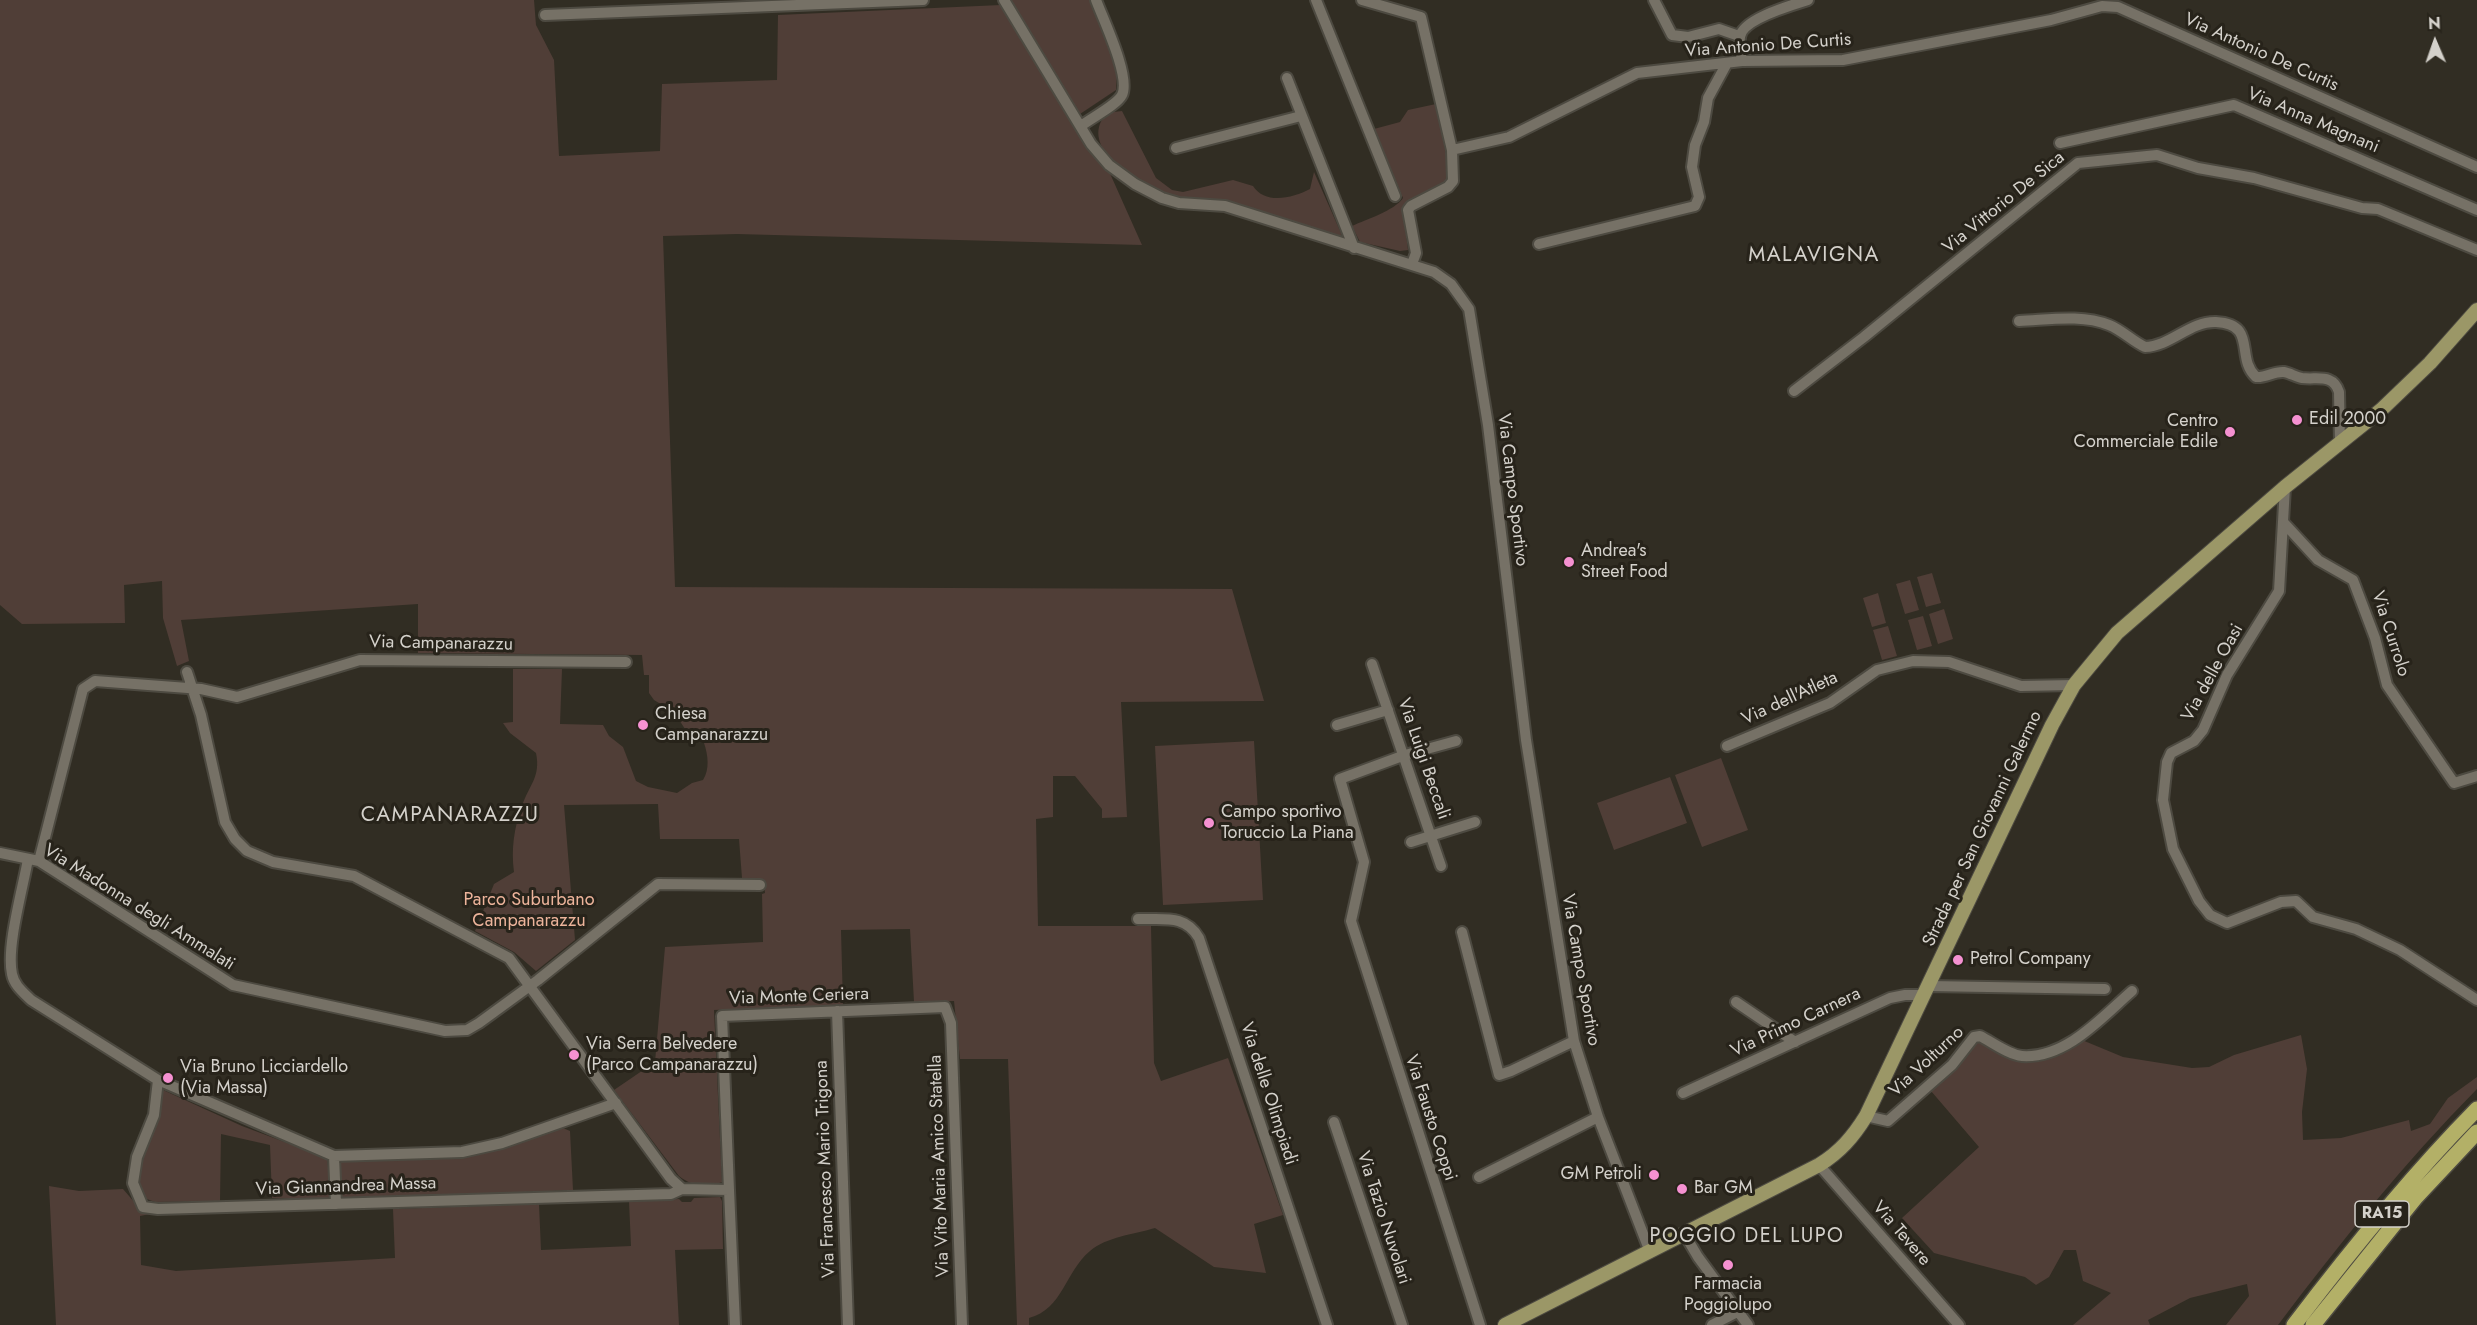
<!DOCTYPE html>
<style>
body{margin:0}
#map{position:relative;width:2477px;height:1325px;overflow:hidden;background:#312d23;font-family:Jost,sans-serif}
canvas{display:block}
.north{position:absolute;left:2405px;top:12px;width:60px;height:60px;-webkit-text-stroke:4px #27231a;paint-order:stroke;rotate:358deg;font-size:16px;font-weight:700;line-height:24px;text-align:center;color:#d4d1cb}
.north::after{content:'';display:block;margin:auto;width:21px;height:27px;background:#d4d1cb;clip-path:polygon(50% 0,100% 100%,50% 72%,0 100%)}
</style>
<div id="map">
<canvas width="2477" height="1325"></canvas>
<div class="north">N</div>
</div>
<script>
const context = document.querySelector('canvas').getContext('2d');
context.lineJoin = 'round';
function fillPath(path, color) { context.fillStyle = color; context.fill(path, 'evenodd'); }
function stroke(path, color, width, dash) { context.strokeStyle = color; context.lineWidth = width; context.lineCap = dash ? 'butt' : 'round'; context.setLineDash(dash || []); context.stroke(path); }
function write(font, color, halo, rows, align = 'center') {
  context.font = font + ' Jost,sans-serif'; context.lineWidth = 6; context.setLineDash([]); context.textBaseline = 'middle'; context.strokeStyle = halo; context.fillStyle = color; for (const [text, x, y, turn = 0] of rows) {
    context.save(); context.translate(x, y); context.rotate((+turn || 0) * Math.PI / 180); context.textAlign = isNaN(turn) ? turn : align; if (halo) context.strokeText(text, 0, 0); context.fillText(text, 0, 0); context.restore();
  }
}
fillPath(new Path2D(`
 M0 0H534L536 25 554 60 559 156 660 151 662 84 777 80 778 15 1001 5 1108 169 1142 245 737 234 663 236 675 587 1232 589 1264 701 1121 702 1127 817 1102 818V809L1075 776H1053V817L1036 819 1038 926H1151L1154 1063 1161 1081 1228 1058 1283 1215 1254 1224 1266 1273 1214 1267 1155 1228C1135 1234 1106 1237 1090 1251 1065 1272 1063 1309 1029 1318V1325H1017L1008 1059H960L954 1001 914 1002 910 929 841 930 843 1005 714 1010 722 1182C707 1188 691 1186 679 1176L614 1090 655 1062 665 947 763 942 762 894 765 893 764 880 742 878 739 839H660L658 804 564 805 575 940 536 971 514 952 475 931 494 884 514 872C511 849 514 828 522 806 529 785 541 777 536 753L510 733 503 723 513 722V669H562L560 724 603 725 609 736 623 747 636 781 648 787 677 793 692 783 703 780C710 769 708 755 704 743L685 729 674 712 654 700 649 693V675H644L642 655 418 653V604L181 620 189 661 177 666 163 618 162 581 124 585 125 623 22 624 0 605Z
 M1011 0H1091L1117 72 1116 90 1080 114Z
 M1436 104 1450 173C1443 195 1415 191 1403 210L1408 250 1400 251 1360 242 1352 226C1367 219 1394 211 1403 198L1374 129 1400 122 1408 110Z
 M1122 111 1156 178 1172 190 1183 192 1233 180 1253 186C1265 205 1293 198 1310 189L1314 172 1341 233V239C1304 227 1266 212 1228 203 1211 198 1194 202 1178 198 1152 192 1091 159 1099 127 1103 114 1110 112 1122 111Z
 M1932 573 1941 603 1926 607 1917 577Z
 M1910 580 1919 610 1905 614 1896 584Z
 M1878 593 1886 623 1872 627 1863 598Z
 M1944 609 1953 639 1938 644 1929 614Z
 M1923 616 1932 646 1917 650 1908 620Z
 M1888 626 1897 656 1882 660 1873 630Z
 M1254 741 1263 900 1163 905 1155 746Z
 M1721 758 1748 830 1702 847 1675 775Z
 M1670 777 1687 823 1614 850 1597 803Z
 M2301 1035 2307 1069 2302 1112 2303 1140 2341 1138 2409 1120 2411 1131 2430 1124 2448 1098 2477 1077V1089C2404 1163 2340 1243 2278 1325H2226L2249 1296 2247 1284 2190 1298 2148 1320 2150 1325H2073L2111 1293 2083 1281 2076 1250H2064L2049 1277 2036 1285 2025 1277 1934 1253 1902 1218 1979 1147 1931 1091 1953 1070 1975 1043 1983 1042 2011 1057 2082 1040 2123 1057 2192 1068 2209 1067 2234 1055Z
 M163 1090 242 1126 327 1158 331 1196 324 1200 272 1198 270 1145 221 1134 220 1201 155 1202 144 1198C129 1169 152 1145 158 1118 160 1109 158 1099 163 1090Z
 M563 1128 570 1131 573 1190 359 1199 342 1197 339 1192V1164L341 1161 428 1158Z
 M49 1186 79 1191 123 1189 142 1211 150 1214 140 1216 141 1265 176 1271 395 1258 393 1209 539 1204 541 1250 631 1246 629 1201 679 1199 682 1202H691L694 1198 720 1197 722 1201 723 1249 675 1250 679 1325H56Z`), '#503e37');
const minor = new Path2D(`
 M1004 0 1091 144 1109 165 1135 184 1162 198 1179 203 1225 206 1434 272 1451 284 1469 309 1488 425 1526 740 1574 1041 1598 1117 1650 1252
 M1316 0 1395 196
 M1362 0 1421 17 1452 150 1453 181 1448 187 1411 206 1408 210 1416 253 1412 264
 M1654 0 1672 35 1688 37 1719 29 1739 36
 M545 15 923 0
 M1742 61C1741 54 1739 44 1740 37 1742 19 1792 5 1808 0
 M1287 78 1354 248
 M1081 126C1091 118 1117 105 1122 95 1131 77 1103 19 1096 0
 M2060 143 2234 105 2477 210
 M1176 148 1301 116
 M1452 150 1509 137 1637 73 1742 61 1843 60 2051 20 2102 6 2118 7 2477 167
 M1539 244 1695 206 1699 197 1692 167 1695 145 1704 122 1708 98 1727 63
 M2019 321C2048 320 2081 314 2109 325 2122 330 2132 341 2145 347 2171 346 2190 321 2216 322 2258 324 2235 358 2256 377 2266 378 2274 371 2284 372 2290 373 2296 377 2302 378 2317 380 2333 373 2339 392L2340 443
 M1794 391 1864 337 2078 163 2157 155 2198 168 2254 178 2362 208 2378 209 2477 250
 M2285 487 2279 591 2227 675 2203 730 2194 741 2171 753 2167 762 2163 800 2173 849 2199 901 2210 915 2227 923 2281 902 2296 901 2313 917 2356 929 2400 950 2477 1000
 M2283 522 2318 560 2353 580 2375 638 2387 685 2454 783 2477 776
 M1372 664 1441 866
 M187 672 201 715 225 822 235 839 247 851 273 862 354 876 509 958 671 1179 682 1189 729 1190 735 1325
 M1337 725 1388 710
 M1456 741 1405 755 1340 779 1364 862 1351 921 1480 1325
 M1727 746 1830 703 1877 670 1913 661 1949 662 2021 686 2074 685
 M1411 842 1475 822
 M0 853 39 861 233 985 445 1031 467 1030 479 1023 538 980 658 884 760 885
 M28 859C23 888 6 947 12 974 14 985 23 992 31 1000L158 1080 334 1156 462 1152 502 1143 616 1103
 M39 861 83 689 95 681 201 689 237 697 360 660 626 662
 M1138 919C1164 920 1185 914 1199 938L1327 1325
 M1462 932 1499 1075 1511 1071 1574 1041
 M1929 986 2105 989
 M1736 1002 1795 1042
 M837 1011 848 1325
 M158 1080 154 1115 137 1157 133 1183 143 1207 158 1209 671 1194 682 1189
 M1683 1093 1890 998 1905 995H1924
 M1866 1116 1888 1121 1952 1065 1974 1037 1980 1036C1992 1042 2009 1055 2022 1056 2066 1059 2102 1017 2132 991
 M1334 1122 1402 1325
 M334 1156 336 1204
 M1819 1165 1959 1325
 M1479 1177 1598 1117
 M729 1190 722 1016 945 1007 951 1023 962 1325
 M1685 1235 1698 1257 1748 1325
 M1712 1325 1739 1311`);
const major = new Path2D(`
 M1505 1325 1819 1165C1840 1152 1853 1137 1866 1116L2052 725 2074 685 2117 633 2285 487 2381 410 2430 363 2477 310`);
const highway = new Path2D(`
 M2294 1325C2351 1250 2411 1176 2477 1109
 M2313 1325 2416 1197 2477 1132`);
stroke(minor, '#4d4a41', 14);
stroke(major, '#4d4a41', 16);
stroke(highway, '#4d4a41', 18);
stroke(minor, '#767166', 10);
stroke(major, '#9b9767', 14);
stroke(highway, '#b3b067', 15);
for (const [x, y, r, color] of [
 [2297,420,6,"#f591d1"],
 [2230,432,6,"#f591d1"],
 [1569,562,6,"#f591d1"],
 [643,725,6,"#f591d1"],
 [1209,823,6,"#f591d1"],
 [1958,960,6,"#f591d1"],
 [574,1055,6,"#f591d1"],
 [168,1078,6,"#f591d1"],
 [1654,1175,6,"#f591d1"],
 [1682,1189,6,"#f591d1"],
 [1728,1265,6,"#f591d1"]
]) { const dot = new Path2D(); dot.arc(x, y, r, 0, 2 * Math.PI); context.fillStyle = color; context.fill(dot); stroke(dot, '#27231a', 2); }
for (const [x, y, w] of [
 [2382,1214,54]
]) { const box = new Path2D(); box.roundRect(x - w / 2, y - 13, w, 26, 4.5); context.fillStyle = '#27231a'; context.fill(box); stroke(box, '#d4d1cb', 1.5); }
write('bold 16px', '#d4d1cb', null, [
 ["RA15",2382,1214]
]);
write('18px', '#d4d1cb', '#27231a', [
 ["Via Antonio De Curtis",1768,46,-4],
 ["Via Antonio De Curtis",2261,53,24],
 ["Via Anna Magnani",2313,121,23],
 ["Via Vittorio De Sica",2004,203,-39],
 ["Via Campo Sportivo",1512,490,83],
 ["Via Currolo",2390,634,72],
 ["Via Campanarazzu",441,644,1],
 ["Via delle Oasi",2213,673,-61],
 ["Via dell'Atleta",1790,699,-25],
 ["Via Luigi Beccali",1423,759,71],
 ["Strada per San Giovanni Galermo",1983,829,-65],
 ["Via Madonna degli Ammalati",139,908,32],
 ["Via Campo Sportivo",1580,970,80],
 ["Via Monte Ceriera",799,997,-2],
 ["Via Primo Carnera",1796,1023,-25],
 ["Via Volturno",1927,1062,-43],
 ["Via delle Olimpiadi",1268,1094,72],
 ["Via Fausto Coppi",1430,1118,72],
 ["Via Vito Maria Amico Statella",940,1166,-92],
 ["Via Francesco Mario Trigona",826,1169,-92],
 ["Via Giannandrea Massa",346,1187,-2],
 ["Via Tazio Nuvolari",1383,1218,72],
 ["Via Tevere",1901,1234,49]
]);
write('18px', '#d4d1cb', '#27231a', [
 ["Edil 2000",2309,420],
 ["Centro",2218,422,"right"],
 ["Commerciale Edile",2218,443,"right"],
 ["Andrea's",1581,552],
 ["Street Food",1581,573],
 ["Chiesa",655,715],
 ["Campanarazzu",655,736],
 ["Campo sportivo",1221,813],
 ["Toruccio La Piana",1221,834],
 ["Petrol Company",1970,960],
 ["Via Serra Belvedere",586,1045],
 ["(Parco Campanarazzu)",586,1066],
 ["Via Bruno Licciardello",180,1068],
 ["(Via Massa)",180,1089],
 ["GM Petroli",1642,1175,"right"],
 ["Bar GM",1694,1189],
 ["Farmacia",1728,1285,"center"],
 ["Poggiolupo",1728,1306,"center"]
], 'left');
write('18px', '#edb49b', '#27231a', [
 ["Parco Suburbano",529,901],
 ["Campanarazzu",529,922]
]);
context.letterSpacing = '1.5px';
write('20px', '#d4d1cb', '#27231a', [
 ["POGGIO DEL LUPO",1747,1237]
]);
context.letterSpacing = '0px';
context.letterSpacing = '1.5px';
write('21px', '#d4d1cb', '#27231a', [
 ["MALAVIGNA",1814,256],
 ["CAMPANARAZZU",450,816]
]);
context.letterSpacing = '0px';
</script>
